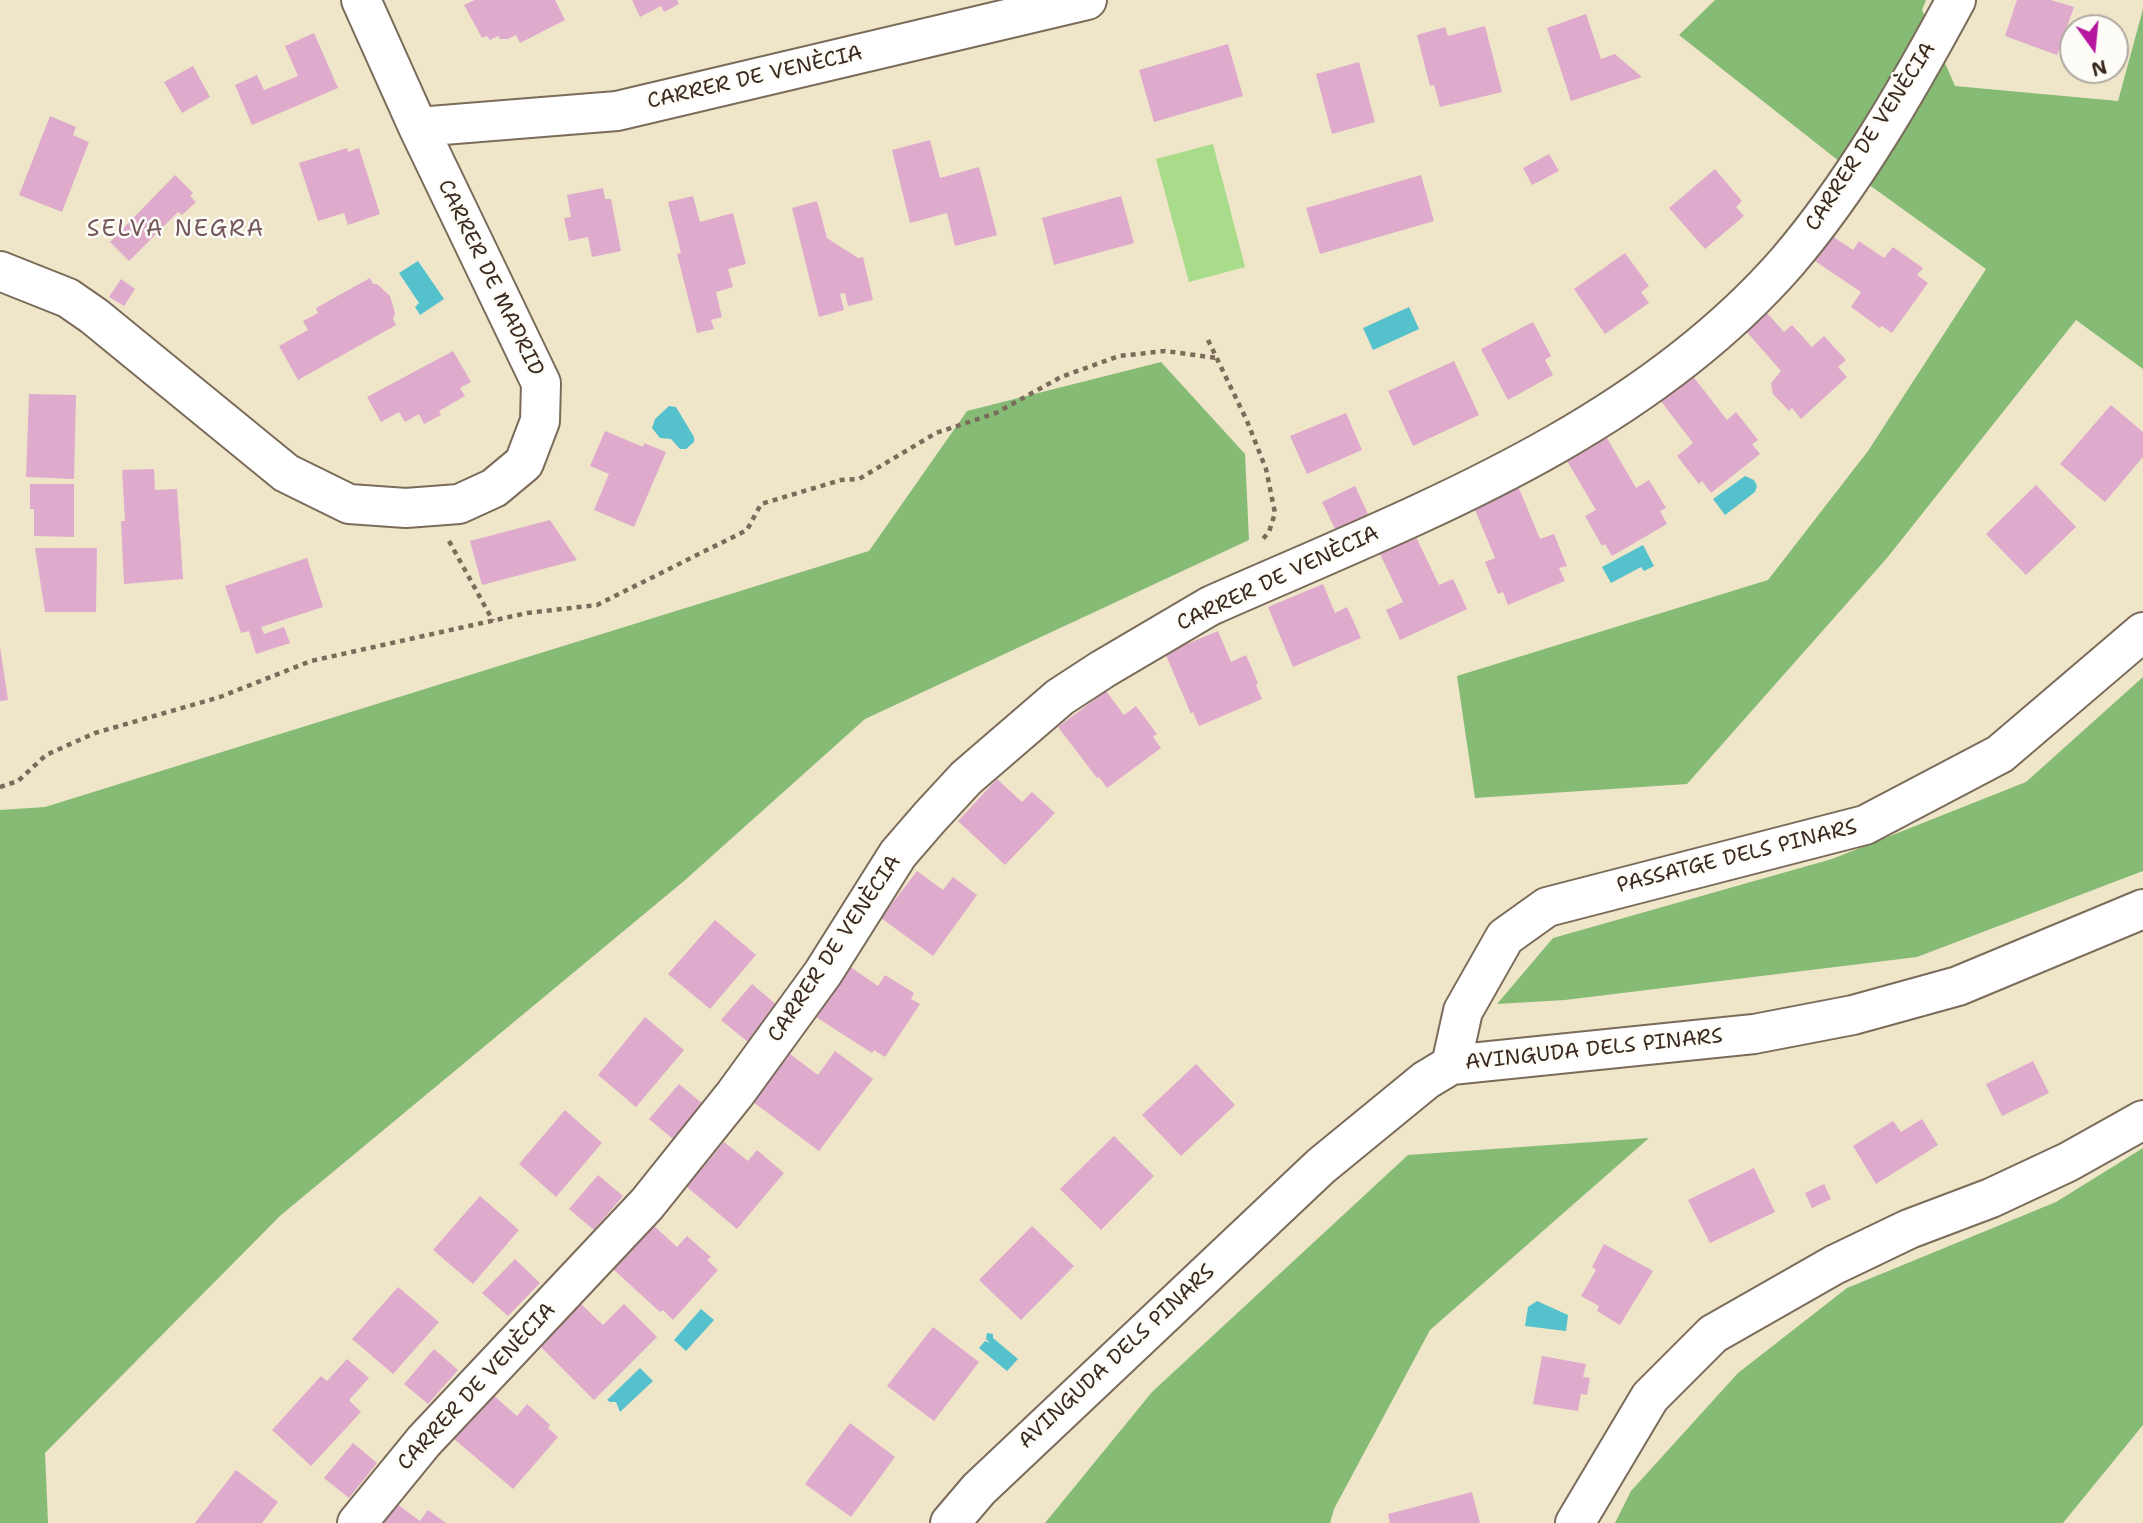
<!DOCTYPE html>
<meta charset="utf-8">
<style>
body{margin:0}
#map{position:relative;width:2143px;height:1523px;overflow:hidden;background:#efe5c8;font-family:"Shantell Sans",sans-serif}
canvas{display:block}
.north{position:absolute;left:2059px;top:14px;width:70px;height:70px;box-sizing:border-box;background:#fdfcf7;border:2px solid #afa8a0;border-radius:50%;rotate:165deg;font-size:19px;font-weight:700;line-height:28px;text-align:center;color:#3b2a1e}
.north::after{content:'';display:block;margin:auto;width:24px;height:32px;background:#b5179e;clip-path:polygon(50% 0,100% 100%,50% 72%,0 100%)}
</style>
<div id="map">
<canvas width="2143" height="1523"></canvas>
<div class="north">N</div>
</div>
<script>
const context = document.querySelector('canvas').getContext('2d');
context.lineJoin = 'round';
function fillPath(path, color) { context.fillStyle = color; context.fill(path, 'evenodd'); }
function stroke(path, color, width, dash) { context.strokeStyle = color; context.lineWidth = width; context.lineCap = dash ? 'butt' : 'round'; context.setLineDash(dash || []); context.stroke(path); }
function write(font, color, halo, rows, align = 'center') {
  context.font = font + ' "Shantell Sans",sans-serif'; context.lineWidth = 5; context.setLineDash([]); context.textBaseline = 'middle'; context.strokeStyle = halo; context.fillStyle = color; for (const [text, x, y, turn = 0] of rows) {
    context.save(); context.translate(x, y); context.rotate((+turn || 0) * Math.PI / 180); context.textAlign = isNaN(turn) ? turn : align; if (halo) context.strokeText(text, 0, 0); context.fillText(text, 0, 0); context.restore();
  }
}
fillPath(new Path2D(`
 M1213 144 1245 267 1189 282 1156 159Z`), '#a8db8a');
fillPath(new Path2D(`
 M1715 0H1926L1922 10 1955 86 2118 101 2143 9V369L2076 320 1887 558 1687 784 1475 798 1457 676 1768 580 1868 451 1986 269 1868 184 1679 35Z
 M1161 362 1245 454 1249 540 865 719 684 881 281 1215 45 1453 48 1523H0V810L45 807 869 551 967 411Z
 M2143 677V871L1917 957 1565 1000 1497 1004 1553 938 1832 859 2026 782Z
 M1649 1138 1430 1330 1334 1509 1330 1523H1045L1152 1392 1408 1155Z
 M2143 1148V1425L2063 1523H1615L1631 1491 1738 1373 1847 1288 2056 1202Z`), '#86bb76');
fillPath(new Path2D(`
 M418 261 444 299 420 315 415 307 419 303 399 273Z
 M1409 307 1419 329 1373 350 1363 328Z
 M669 406 676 407 694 437V442L686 449H680L671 439 660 438 652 428 655 419Z
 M1745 476 1754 480 1757 486 1755 492 1725 515 1713 499Z
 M1643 545 1654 566 1644 571 1641 567 1611 583 1602 567Z
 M1537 1301 1568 1315 1566 1331 1525 1326 1528 1307Z
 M701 1309 714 1320 686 1351 674 1340Z
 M987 1333 993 1334V1338L1018 1359 1007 1371 979 1348 985 1341 990 1343 986 1339Z
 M640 1368 653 1381 620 1412 616 1402H610L607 1400Z`), '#54c1cc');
fillPath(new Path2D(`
 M475 0H555L565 20 520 43 516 35 508 39H500L498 36 490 40 487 36 482 38 464 5Z
 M632 0H677L679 4 664 12 661 6 640 17Z
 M2017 0H2051L2074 7 2057 55 2005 36Z
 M1586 14 1601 59 1615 54 1642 77 1571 101 1547 28Z
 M1485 26 1502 92 1440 107 1434 85 1430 86 1417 35 1445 27 1448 36Z
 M314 33 338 88 252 125 235 85 257 75 264 90 298 76 285 46Z
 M1228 44 1243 96 1154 122 1139 70Z
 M1359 62 1375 122 1332 134 1316 74Z
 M193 66 210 97 182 113 164 82Z
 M50 116 76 127 73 135 89 142 62 212 19 195Z
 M930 140 940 178 979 167 997 235 955 246 947 213 910 223 892 150Z
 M347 148 348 152 359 148 380 214 348 225 344 213 318 221 299 163Z
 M1549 154 1559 171 1532 185 1523 168Z
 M1715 169 1742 201 1736 207 1744 216 1705 249 1669 208Z
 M175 175 193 193 190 196 196 202 182 215 178 212 129 261 110 242Z
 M1421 175 1434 221 1320 254 1306 208Z
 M603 188 605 199H611L621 251 592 257 588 237 569 241 564 218 571 217 567 195Z
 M693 196 700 222 733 213 746 264 728 269 733 287 716 292 722 317 711 320 714 329 697 333 677 254 681 253 668 202Z
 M1121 196 1134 243 1054 265 1042 218Z
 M817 201 827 238 858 258 863 257 873 300 848 306 845 293 840 294 844 310 819 317 792 208Z
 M1832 236 1853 250 1859 241 1884 258 1893 247 1923 268 1917 275 1928 283 1892 333 1882 326 1880 328 1851 307 1861 292 1815 261Z
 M1625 253 1649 286 1641 292 1649 303 1605 334 1574 289Z
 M370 278 373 284H377L390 296 395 313 393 319 396 325 298 380 279 346 308 330 303 321 318 313 316 308Z
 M121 279 135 289 124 306 109 297Z
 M1767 313 1784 332 1792 325 1812 347 1824 336 1846 360 1838 367 1847 377 1801 419 1792 408 1789 411 1773 394 1771 383 1781 371 1746 331Z
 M1533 322 1551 356 1545 360 1553 375 1508 400 1481 349Z
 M453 351 471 382 460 388 465 396 439 411 441 415 424 424 419 414 405 422 399 412 381 422 367 397Z
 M1454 361 1479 415 1413 446 1388 391Z
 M1692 375 1727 420 1736 412 1758 440 1752 444 1760 454 1711 493 1702 481 1699 484 1677 456 1693 443 1660 400Z
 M29 394 76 395 74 479 26 477Z
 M2111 405 2143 432V457L2105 502 2060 464Z
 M1346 413 1362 450 1307 474 1290 436Z
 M605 431 643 447 644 443 666 452 634 527 594 510 609 474 590 466Z
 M1607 438 1636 488 1649 480 1666 508 1660 511 1667 524 1612 556 1605 544 1602 546 1585 516 1596 510 1567 461Z
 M154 469 155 490 177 489 183 579 124 584 121 521H125L122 470Z
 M30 484H74V537L34 536V509H30Z
 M2036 485 2076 527 2026 575 1986 534Z
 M1355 486 1369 516 1336 531 1322 502Z
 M1518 486 1540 539 1554 534 1567 566 1559 568 1565 581 1508 605 1503 592 1498 594 1485 562 1495 558 1473 505Z
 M550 520 577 560 482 585 470 541Z
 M1415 535 1439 585 1453 579 1467 609 1400 640 1386 610 1403 602 1379 552Z
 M35 548H97L96 612H45Z
 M307 558 323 607 261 627 264 634 284 627 290 643 256 654 249 631 241 633 225 586Z
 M1323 584 1335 613 1347 607 1361 638 1293 667 1268 607Z
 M1218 631 1231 662 1246 655 1258 683 1256 685 1262 699 1199 726 1193 712 1191 714 1165 653Z
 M0 647 8 700 0 701Z
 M1106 691 1124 715 1136 706 1157 734 1153 737 1161 748 1107 788 1099 777 1097 778 1058 727Z
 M997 779 1022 802 1032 792 1055 813 1005 865 958 821Z
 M917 871 943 890 953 877 977 895 933 956 881 918Z
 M715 920 756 955 710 1009 668 974Z
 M849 966 878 986 885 975 914 993 911 999 920 1004 885 1057 874 1050 872 1053 816 1017Z
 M752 984 778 1006 748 1042 721 1020Z
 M645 1017 684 1050 636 1107 598 1075Z
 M835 1051 873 1079 819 1151 753 1102 790 1054 818 1075Z
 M2033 1061 2049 1093 2002 1116 1986 1084Z
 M1196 1064 1235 1105 1181 1156 1142 1115Z
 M679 1084 703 1104 673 1139 649 1119Z
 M565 1110 602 1143 556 1197 519 1164Z
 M1922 1119 1938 1145 1876 1184 1853 1146 1893 1121 1901 1132Z
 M1114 1136 1154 1176 1101 1230 1060 1189Z
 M724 1142 748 1161 757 1150 784 1173 737 1229 687 1187Z
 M1754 1168 1775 1212 1710 1243 1688 1200Z
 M598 1175 623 1196 594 1230 569 1209Z
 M1824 1184 1831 1199 1812 1208 1805 1193Z
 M480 1196 519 1230 473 1284 433 1250Z
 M653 1225 677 1247 687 1236 711 1257 707 1260 718 1270 673 1320 663 1310 660 1312 613 1269Z
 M1032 1226 1074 1266 1021 1320 979 1280Z
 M1604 1244 1653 1271 1620 1325 1597 1311 1599 1306 1581 1296 1596 1270 1592 1267Z
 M515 1259 540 1283 508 1316 482 1293Z
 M398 1287 439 1322 393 1374 352 1339Z
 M580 1303 603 1325 624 1304 657 1337 594 1400 538 1344Z
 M933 1327 979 1362 934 1421 887 1386Z
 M434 1349 458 1370 428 1404 404 1384Z
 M1542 1356 1586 1364 1583 1377 1590 1378 1587 1395 1581 1394 1578 1411 1533 1404Z
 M347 1359 369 1378 349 1400 361 1412 311 1466 272 1430 321 1376 327 1381Z
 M492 1394 517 1416 527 1404 550 1425 548 1428 558 1437 513 1489 453 1438Z
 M850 1423 895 1457 851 1517 805 1484Z
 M353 1443 377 1463 349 1498 324 1478Z
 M236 1470 278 1502 262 1523H195Z
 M1472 1492 1480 1523H1390L1388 1514Z
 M393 1501 420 1521 428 1510 446 1523H376Z`), '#dfabcd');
const minor = new Path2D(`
 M418 127 617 111 1087 0
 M0 271 68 298 94 316 286 473 349 504 406 508 459 504 494 488 524 463 540 421 541 383 418 127 361 0
 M1451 1065 1463 1011 1505 937 1547 907 1865 825 2000 754 2143 632
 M357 1523 424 1441 647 1204 735 1094 823 973 898 854 930 817 966 778 1060 697 1103 669 1210 606C1413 516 1637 434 1787 262 1853 185 1908 89 1956 0
 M950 1523 979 1489 1321 1166 1426 1080 1451 1065 1754 1034 1853 1015 1958 986 2143 909
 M1575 1523 1650 1397 1713 1334 1834 1265 1909 1229 1991 1198 2068 1162 2143 1120`);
stroke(minor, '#7a6b5a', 42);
stroke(new Path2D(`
 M1208 340 1247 421 1266 469 1275 513 1269 532 1260 542
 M449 541 493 621
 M0 787 18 781 46 755 95 733 220 697 311 661 527 613 597 605 747 530 761 504 841 480 859 479 936 433 996 413 1061 377 1119 356 1165 351 1217 358`), '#7a6b5a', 4.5, [5, 5]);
stroke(minor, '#fff', 38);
write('21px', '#3b2a1e', '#fdfcf7', [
 ["CARRER DE VENÈCIA",755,78,-13],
 ["CARRER DE VENÈCIA",1871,137,-57],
 ["CARRER DE MADRID",490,278,64],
 ["CARRER DE VENÈCIA",1278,579,-25],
 ["PASSATGE DELS PINARS",1737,857,-14],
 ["CARRER DE VENÈCIA",835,949,-56],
 ["AVINGUDA DELS PINARS",1594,1050,-6],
 ["AVINGUDA DELS PINARS",1117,1357,-43],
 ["CARRER DE VENÈCIA",477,1387,-47]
]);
context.letterSpacing = '2px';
write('23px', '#74575b', '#fdfcf7', [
 ["SELVA NEGRA",176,230]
]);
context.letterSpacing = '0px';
</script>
